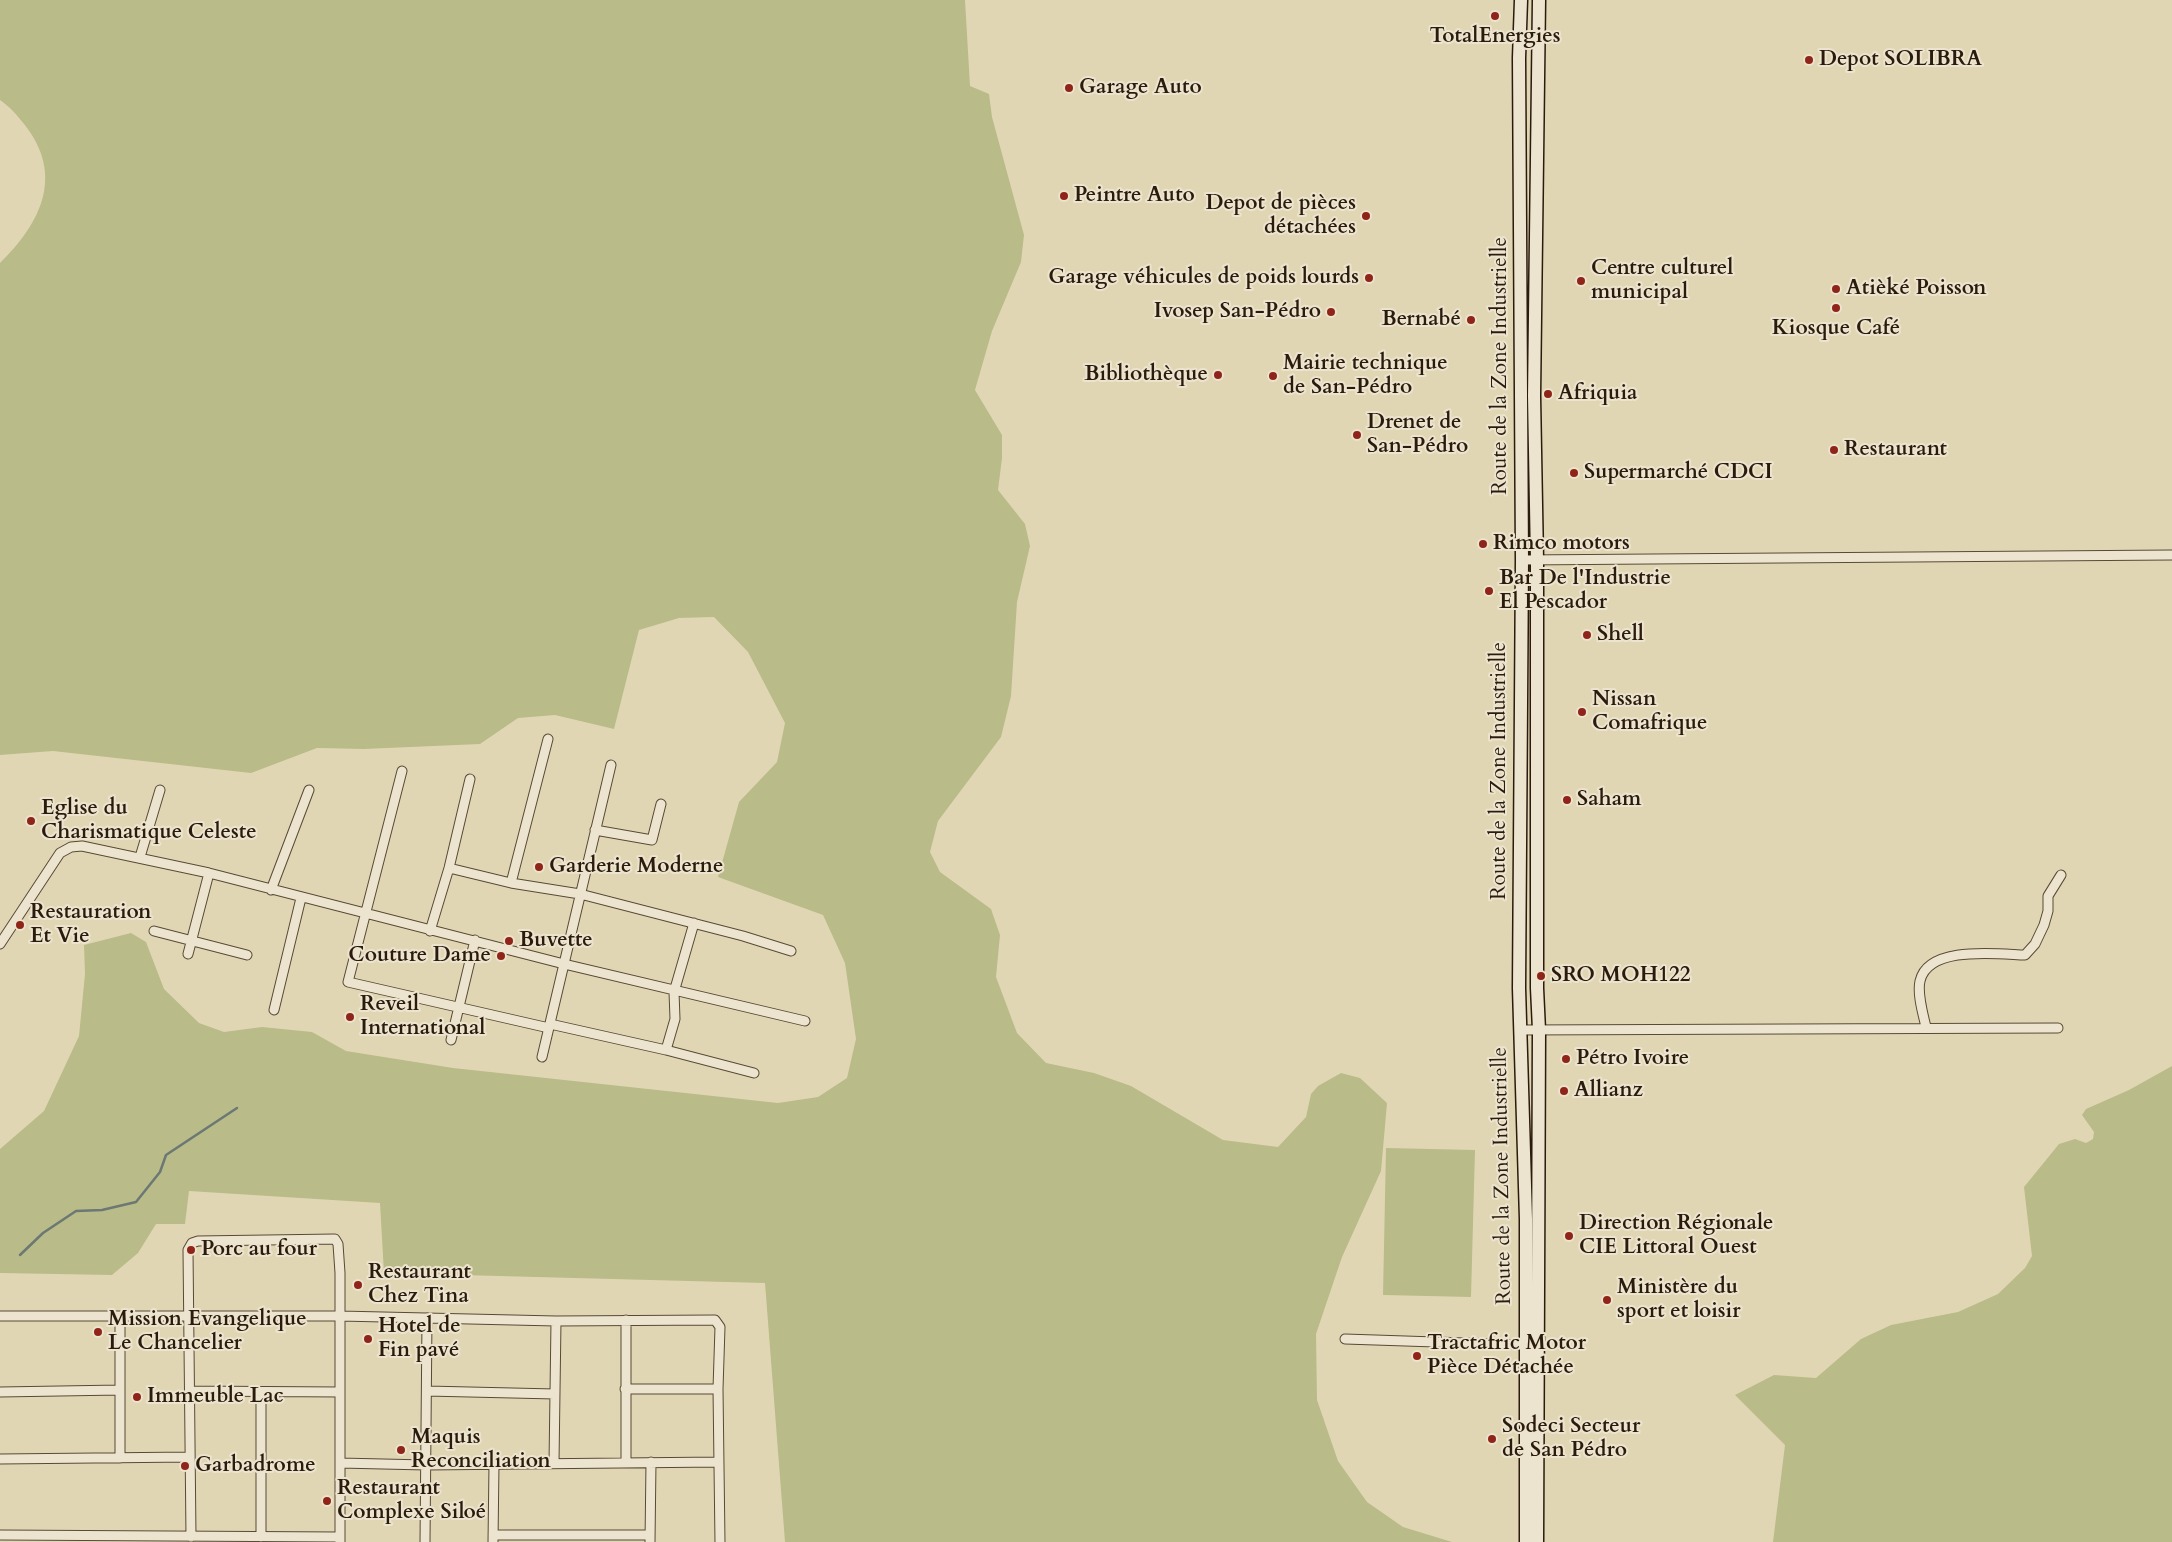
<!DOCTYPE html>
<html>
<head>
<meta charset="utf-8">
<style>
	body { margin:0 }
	canvas { display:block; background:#e1d6b3 }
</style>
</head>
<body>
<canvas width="2172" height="1542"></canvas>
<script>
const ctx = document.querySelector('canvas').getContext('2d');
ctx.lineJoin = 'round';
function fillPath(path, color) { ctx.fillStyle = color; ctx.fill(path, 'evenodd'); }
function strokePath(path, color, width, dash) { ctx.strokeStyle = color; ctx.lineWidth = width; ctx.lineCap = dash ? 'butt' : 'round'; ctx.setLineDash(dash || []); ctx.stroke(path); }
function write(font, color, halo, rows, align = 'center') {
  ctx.font = font + ' Cardo,serif'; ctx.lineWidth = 4; ctx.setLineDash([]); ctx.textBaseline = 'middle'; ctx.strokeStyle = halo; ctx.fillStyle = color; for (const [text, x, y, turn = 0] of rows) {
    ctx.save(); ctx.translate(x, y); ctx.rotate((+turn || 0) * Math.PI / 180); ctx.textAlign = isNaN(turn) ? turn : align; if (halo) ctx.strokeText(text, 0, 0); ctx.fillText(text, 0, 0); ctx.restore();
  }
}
fillPath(new Path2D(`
	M0,0h965l5,86 19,8 3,23 32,118 -3,27 -29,69 -17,59 27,45v23l-4,32 27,34 5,22 -13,56 -6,94 -10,41 -63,84 -8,31 10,20 51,37 9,26 -4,42 21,56 29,30 48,10 37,13 92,54 55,7 28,-30 5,-23 7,-8 23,-13 19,5 27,25 -6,68 -39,86 -26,77 1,66 21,61 29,41 36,25 49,15h-667l-20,-259 -381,-10 -4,-70 -191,-12 -4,33h-29l-18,29 -26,22 -112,-2v-124l44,-38 35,-75 6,-62 -1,-29 47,-12 15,9 18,47 35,34 25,9 38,-5 50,5 34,19 107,17 325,35 40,-6 29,-19 9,-39 -11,-76 -22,-48 -105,-38 21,-75 38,-40 8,-39 -37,-71 -34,-35 -35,1 -40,12 -25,99 -59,-14 -37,3 -38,26 -116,5 -47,-1 -66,25 -198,-22 -53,4v-492c41,-40 65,-88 24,-139 -7,-9 -14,-17 -24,-24z
	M2172,1066v476h-399l12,-97 -50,-50 39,-20 42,3 45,-39 30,-14 67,-13 40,-18 27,-26 7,-12 -8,-69 35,-43 16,-5 11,4 7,-4 1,-7 -12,-17 4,-6 43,-19z
	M1386,1148l89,2 -4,147 -88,-2z`), '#b9bc88');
strokePath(new Path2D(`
	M20,1255l23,-22 33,-22 26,-1 34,-8 24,-30 6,-17 71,-47`), '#6c7873', 2.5);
const street = new Path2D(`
	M1522,560l650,-5
	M402,771l-54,211 201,46
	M595,830l57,10 9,-36
	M140,857l20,-67
	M449,868l62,15 69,11 163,42 48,15
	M511,883l37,-144
	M271,890l38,-100
	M154,931l93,24
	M430,931l19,-63 21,-89
	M0,944l60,-91 11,-6 11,-1 127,27 355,91 241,57
	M188,954l21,-81
	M274,1010l27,-112
	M550,1024l116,26 88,23
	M1926,1027c-3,-13 -9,-33 -6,-46 8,-36 77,-27 105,-26l10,-11 9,-19 4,-14v-15l13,-21
	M1521,1030l537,-2
	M451,1040l24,-100
	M666,1050l9,-31 -1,-27 20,-69
	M542,1057l69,-292
	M0,1316h340l216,5 159,-1 5,7 -2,62 2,153
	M1345,1339l181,6
	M625,1389h93
	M190,1391l150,1
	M427,1391l128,3
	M0,1392l120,-2
	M120,1458v-142
	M0,1459l190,-2
	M626,1462v-142
	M340,1463l86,2 293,-3
	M554,1463l2,-142
	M0,1535l339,2
	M493,1535h157
	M191,1537l-3,-287 4,-7 6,-2 137,-2 3,5 2,29v269
	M261,1537v-145
	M425,1542l2,-224
	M493,1542l1,-78
	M650,1542l1,-80`);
const secondary = new Path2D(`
	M1521,0l-2,58 3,502 -3,428 7,231v323
	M1537,1542l2,-512 -2,-42v-428l-3,-164 5,-396`);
strokePath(street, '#584a36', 11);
strokePath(secondary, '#2a1b0d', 15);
strokePath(street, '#ece4ce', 9);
strokePath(secondary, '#ece4ce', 12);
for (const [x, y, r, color] of [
	[1495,16,5,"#8f2418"],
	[1809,60,5,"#8f2418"],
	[1069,88,5,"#8f2418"],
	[1064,196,5,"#8f2418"],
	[1366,216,5,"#8f2418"],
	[1369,278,5,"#8f2418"],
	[1581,281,5,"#8f2418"],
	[1836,289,5,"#8f2418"],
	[1836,308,5,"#8f2418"],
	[1331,312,5,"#8f2418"],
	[1471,320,5,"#8f2418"],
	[1218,375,5,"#8f2418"],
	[1273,376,5,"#8f2418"],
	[1548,394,5,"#8f2418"],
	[1357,435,5,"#8f2418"],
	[1834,450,5,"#8f2418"],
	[1574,473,5,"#8f2418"],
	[1483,544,5,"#8f2418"],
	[1489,591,5,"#8f2418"],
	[1587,635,5,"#8f2418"],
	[1582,712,5,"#8f2418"],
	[1567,800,5,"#8f2418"],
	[31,821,5,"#8f2418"],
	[539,867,5,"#8f2418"],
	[20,925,5,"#8f2418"],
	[509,941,5,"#8f2418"],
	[501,956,5,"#8f2418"],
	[1541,976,5,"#8f2418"],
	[350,1017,5,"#8f2418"],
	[1566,1059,5,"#8f2418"],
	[1564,1091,5,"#8f2418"],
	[1569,1236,5,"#8f2418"],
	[191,1250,5,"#8f2418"],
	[358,1285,5,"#8f2418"],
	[1607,1300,5,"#8f2418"],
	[98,1332,5,"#8f2418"],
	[368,1339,5,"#8f2418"],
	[1417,1356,5,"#8f2418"],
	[137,1397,5,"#8f2418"],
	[1492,1439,5,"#8f2418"],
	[401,1450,5,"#8f2418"],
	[185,1466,5,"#8f2418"],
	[327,1501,5,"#8f2418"]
]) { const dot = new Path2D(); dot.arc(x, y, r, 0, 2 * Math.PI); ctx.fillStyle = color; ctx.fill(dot); strokePath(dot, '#ece4ce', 2); }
write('bold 21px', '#2a1b0d', '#ece4ce', [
	["TotalEnergies",1495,37,"center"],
	["Depot SOLIBRA",1819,60],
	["Garage Auto",1079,88],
	["Peintre Auto",1074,196],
	["Depot de pièces",1356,204,"right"],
	["détachées",1356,228,"right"],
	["Centre culturel",1591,269],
	["municipal",1591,293],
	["Garage véhicules de poids lourds",1359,278,"right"],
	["Atièké Poisson",1846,289],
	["Ivosep San-Pédro",1321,312,"right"],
	["Bernabé",1461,320,"right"],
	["Kiosque Café",1836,329,"center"],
	["Mairie technique",1283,364],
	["de San-Pédro",1283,388],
	["Bibliothèque",1208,375,"right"],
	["Afriquia",1558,394],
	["Drenet de",1367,423],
	["San-Pédro",1367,447],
	["Restaurant",1844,450],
	["Supermarché CDCI",1584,473],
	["Rimco motors",1493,544],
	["Bar De l'Industrie",1499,579],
	["El Pescador",1499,603],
	["Shell",1597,635],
	["Nissan",1592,700],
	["Comafrique",1592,724],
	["Saham",1577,800],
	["Eglise du",41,809],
	["Charismatique Celeste",41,833],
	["Garderie Moderne",549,867],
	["Restauration",30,913],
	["Et Vie",30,937],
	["Buvette",519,941],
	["Couture Dame",491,956,"right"],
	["SRO MOH122",1551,976],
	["Reveil",360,1005],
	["International",360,1029],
	["Pétro Ivoire",1576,1059],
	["Allianz",1574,1091],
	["Direction Régionale",1579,1224],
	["CIE Littoral Ouest",1579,1248],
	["Porc au four",201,1250],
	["Restaurant",368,1273],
	["Chez Tina",368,1297],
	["Ministère du",1617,1288],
	["sport et loisir",1617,1312],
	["Mission Evangelique",108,1320],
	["Le Chancelier",108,1344],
	["Hotel de",378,1327],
	["Fin pavé",378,1351],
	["Tractafric Motor",1427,1344],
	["Pièce Détachée",1427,1368],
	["Immeuble Lac",147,1397],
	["Sodeci Secteur",1502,1427],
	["de San Pédro",1502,1451],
	["Maquis",411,1438],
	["Reconciliation",411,1462],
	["Garbadrome",195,1466],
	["Restaurant",337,1489],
	["Complexe Siloé",337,1513]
], 'left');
write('21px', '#2a1b0d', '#ece4ce', [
	["Route de la Zone Industrielle",1501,366,-90],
	["Route de la Zone Industrielle",1500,771,-90],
	["Route de la Zone Industrielle",1503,1176,-91]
]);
</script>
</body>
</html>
